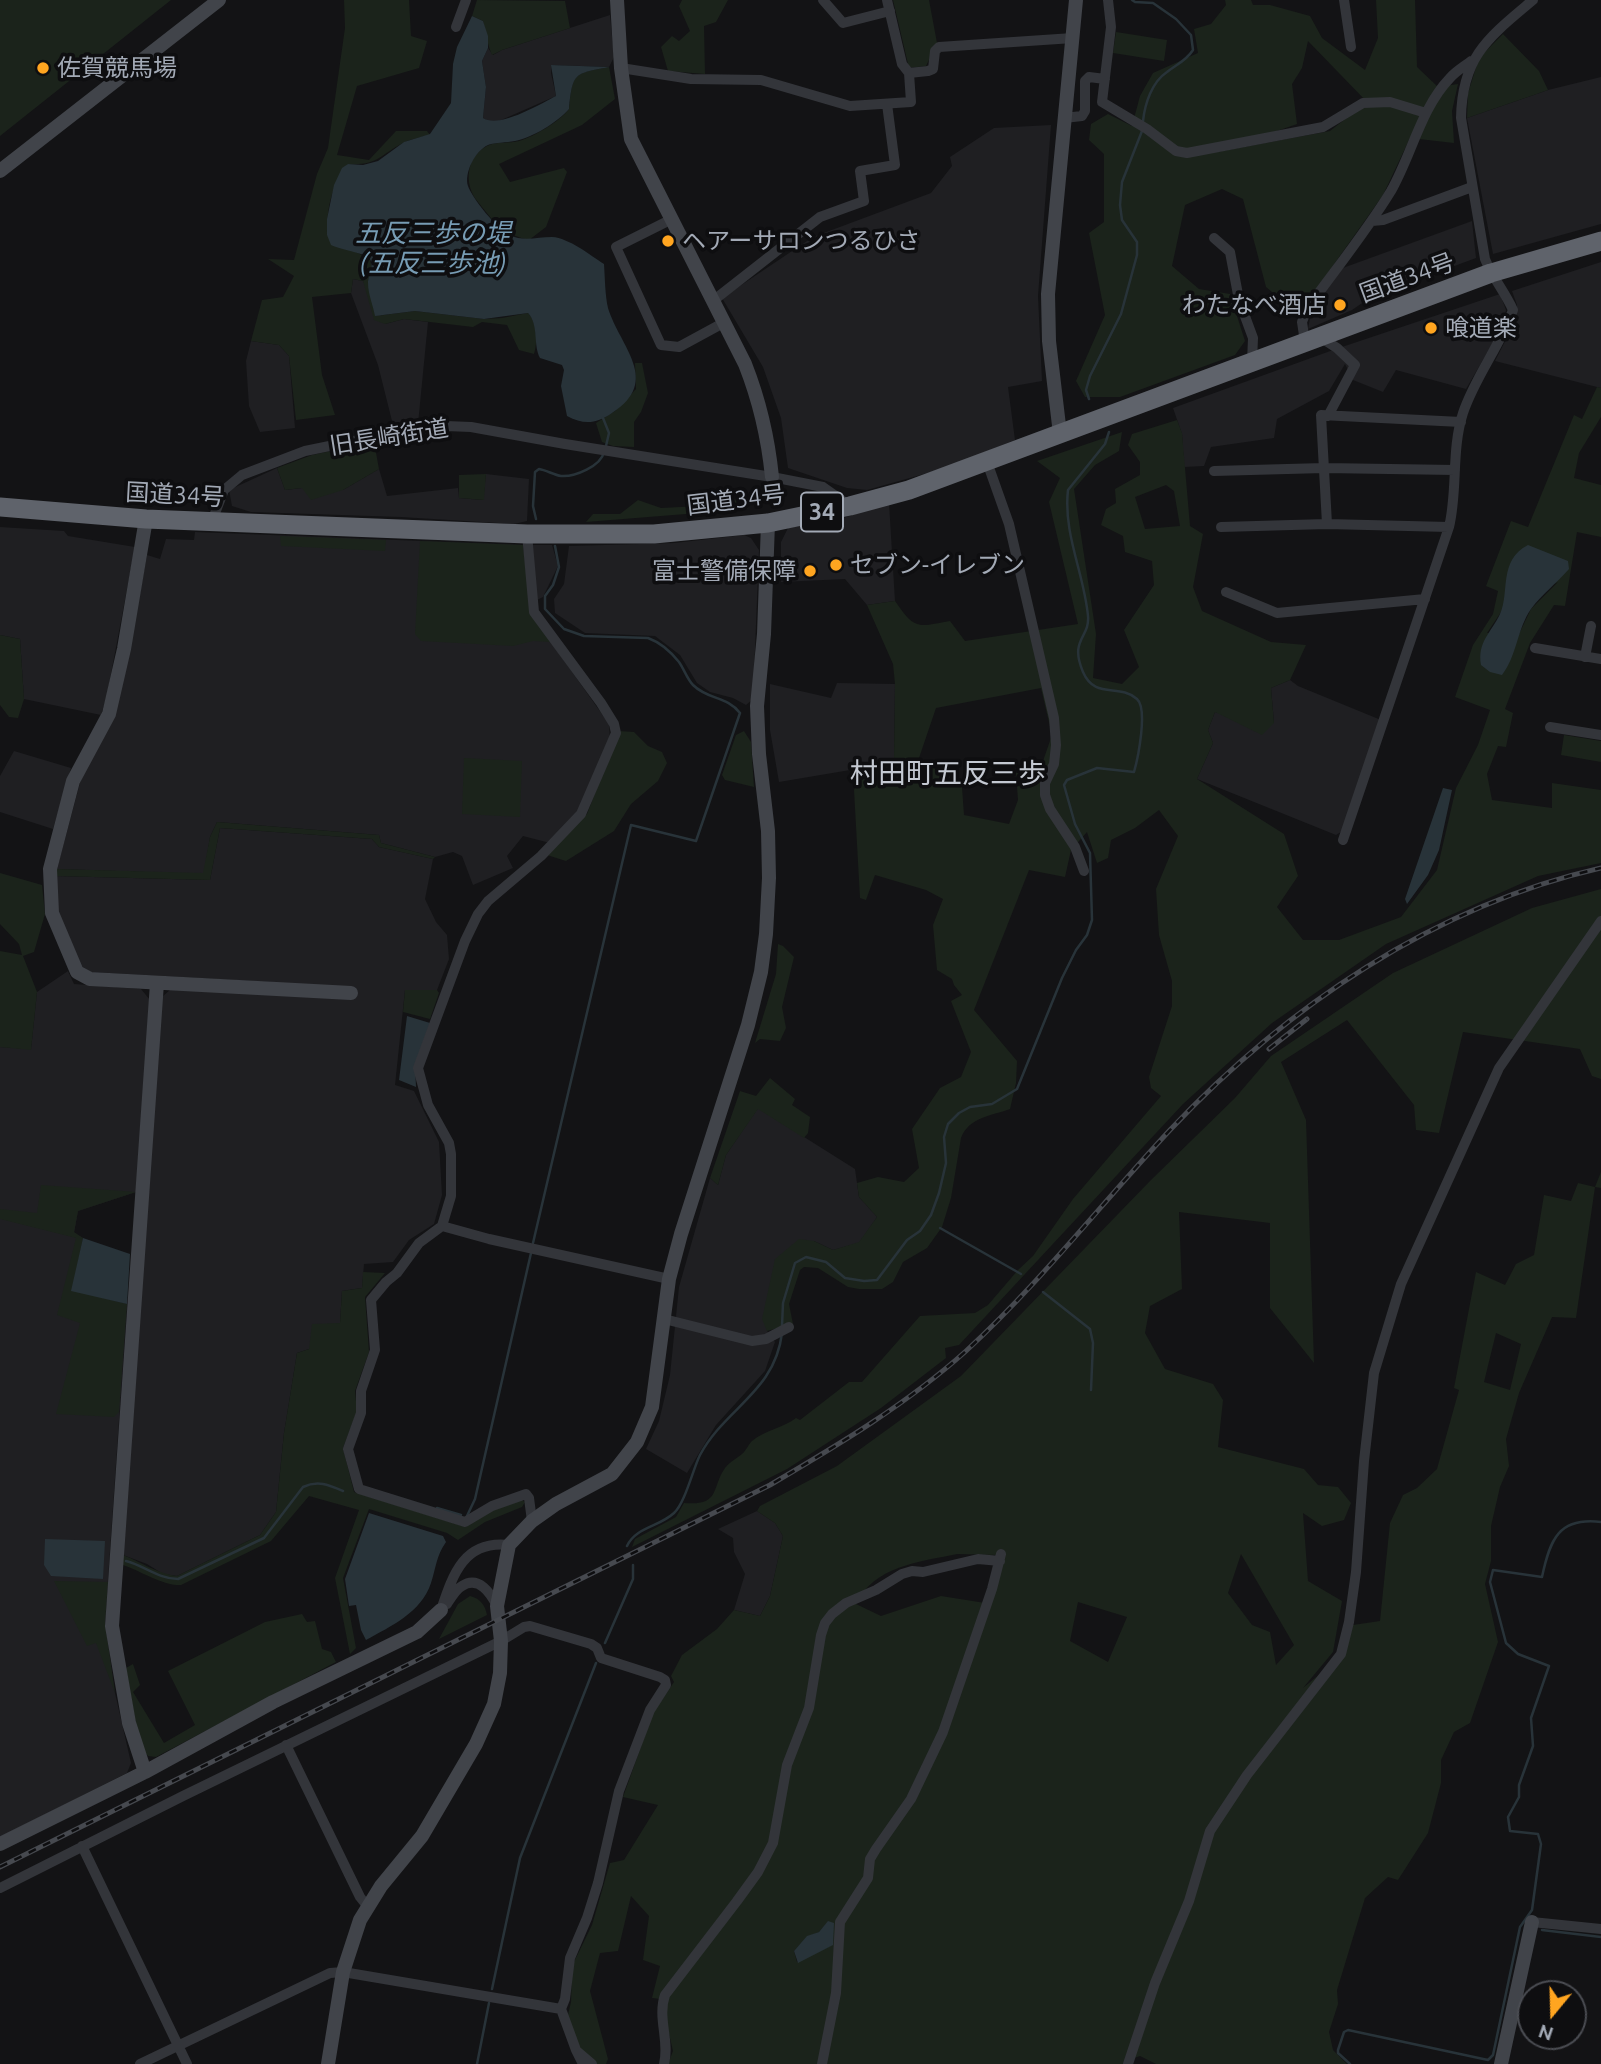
<!DOCTYPE html>
<html>
<head>
<meta charset="utf-8">
<style>
	body { margin:0 }
	#map { position:relative; width:1601px; height:2064px; overflow:hidden; background:#131315; font-family:Ubuntu,sans-serif }
	canvas { display:block }
	.north { position:absolute; left:1517px; top:1980px; width:70px; height:70px; box-sizing:border-box; background:#0e0e10; border:2px solid #4a4c52; border-radius:50%; rotate:199deg; font-size:19px; font-weight:700; line-height:28px; text-align:center; color:#a3aab6 }
	.north::after { content:''; display:block; margin:auto; width:24px; height:32px; background:#ffa520; clip-path:polygon(50% 0,100% 100%,50% 72%,0 100%) }
</style>
</head>
<body>
<div id="map">
<canvas width="1601" height="2064"></canvas>
<div class="north">N</div>
</div>
<script>
const ctx = document.querySelector('canvas').getContext('2d');
ctx.lineJoin = 'round';
function fillPath(path, color) { ctx.fillStyle = color; ctx.fill(path, 'evenodd'); }
function strokePath(path, color, width, dash) { ctx.strokeStyle = color; ctx.lineWidth = width; ctx.lineCap = dash ? 'butt' : 'round'; ctx.setLineDash(dash || []); ctx.stroke(path); }
function write(font, color, halo, rows, align = 'center') {
  ctx.font = font + ' Ubuntu,"Noto Sans JP",sans-serif'; ctx.lineWidth = 7; ctx.setLineDash([]); ctx.textBaseline = 'middle'; ctx.strokeStyle = halo; ctx.fillStyle = color; for (const [text, x, y, turn = 0] of rows) {
    ctx.save(); ctx.translate(x, y); ctx.rotate((+turn || 0) * Math.PI / 180); ctx.textAlign = isNaN(turn) ? turn : align; if (halo) ctx.strokeText(text, 0, 0); ctx.fillText(text, 0, 0); ctx.restore();
  }
}
fillPath(new Path2D(`
	M610,15l4,42 -5,10 -57,-2 -1,8 5,23 -57,25h-11l-5,-3 3,-31 -4,-26 6,-13 5,7 9,-5z
	M1601,77v147l-108,30 -26,-136 81,-28z
	M1051,125l-13,171 4,85 -34,6 7,53 -73,29 -75,21 -20,-2 -59,-20 -7,-50 -18,-51 -41,-69 91,-61 118,-44 21,-27 -2,-9 44,-29z
	M1472,221l4,37 -105,39 -19,13 -44,19 4,-22 28,-38z
	M1601,262v126l-106,-27 21,-41 1,-15 -5,-14z
	M353,279l10,2 22,43 19,-5 24,3 -10,102 -24,5 -16,-64 -27,-72z
	M1500,294l6,16 -4,17 -36,62 -70,-19 -13,22 -30,-12 -8,-16 -16,27 -52,28 -3,19 -63,9 -7,19 -20,1 -2,-33 -9,-26 160,-58z
	M251,341l28,4 10,11 6,72 -35,4 -11,-26 -3,-45z
	M277,468l8,22 17,-2 41,2 36,-21 8,27 71,-8 1,10 24,2 3,-26 43,5 -2,42 -13,3 -113,-7 -150,-5 -19,-6 -3,-16z
	M889,503l6,98 -28,4 -22,-26 -64,3v-40l7,-14 52,-9z
	M0,527l64,4 4,5 67,11 -28,148 -6,20 -77,-16 -4,-60 -20,-4z
	M195,532l328,13 8,69 78,110 1,15 -29,68 -31,36 -27,-7 -16,20 6,12 -40,17 -11,-29 -9,-4 -18,5 -54,-14 -2,-8 -162,-13 -7,15 -6,37 -147,-5 24,-90 50,-137 16,-87 13,4 6,-20 28,1z
	M744,535l7,3 8,12 -6,149 -7,6 -13,-7 -23,-6 -13,-9 -17,-28 -25,-19 -70,-3 -30,-20 -1,-14 10,-15 5,-38 105,-3z
	M532,545h20l6,21 -15,31 -8,4z
	M1290,680l8,6 83,34 -37,110 -8,5 -139,-56 16,-36 -5,-13 7,-18 59,11 -3,-35z
	M837,683l58,1 -1,74 -32,10 -83,14 -9,-52v-46l61,14z
	M14,751l57,17 -18,61 -53,-17v-36z
	M220,828l152,11 7,8 54,12 -8,40 11,23 11,13 2,24 -12,31h-32l-10,95 19,6 25,51 3,53 -8,29 -25,16 -16,22 -29,2 -2,24 -20,3 -2,32 -31,26 -12,4 -13,80 -8,79 -16,23 -83,41 -14,-2 -16,-10 -24,-9 39,-558 9,-8 101,-7 -181,-10 -10,-6 -23,-55 -3,-35 155,4z
	M68,971l6,13 67,5 9,11 -14,192 -58,19 -4,22 9,5 -11,52 55,14 -22,319 10,70 16,70 -4,10 -127,64v-790l31,2 6,-57z
	M758,1108l97,61 4,28 18,20 -18,26 -26,7 -19,-9 -47,90 8,11 -10,29 -49,54 -29,48 -41,-24 13,-28 11,-46 9,-88 31,-109 8,7 8,-30z
	M757,1511l18,12 8,13 -13,60 -10,20 -26,-6 11,-36 -11,-22 -1,-14 -15,-9z`), '#1f1f22');
fillPath(new Path2D(`
	M0,0h171l-171,136z
	M344,0h65l2,36 16,5 -8,27 -62,18 -20,69 32,5 27,-29h31l3,4c-8,2 -19,4 -27,8 -23,12 -26,23 -55,21 -17,25 -21,41 -21,71l43,25 2,9 -4,12 8,35 39,-5 69,8 18,-1 26,-5c9,9 10,29 6,41l-15,-4 -12,-25 -25,-3 -9,5 -69,-8 -19,5 -11,-4 -11,-39 -10,-2 -2,14 -39,4 10,78 13,40 -39,5 -7,-64 -10,-11 -28,-4 11,-41 21,-3 11,-21 -26,-17 26,1 23,-86 11,-26 17,-120z
	M477,0l88,1 5,27 -68,22 -10,5c-4,-8 -7,-25 -9,-34l-11,-5z
	M682,0h46l-12,22 -12,4 1,48 -37,-3 -7,-24 11,-11 7,5 11,-10 -11,-25z
	M893,0h36l8,43 -11,23 -17,2z
	M1225,0h26l2,5h17l40,11 12,22 43,32 13,-32 -2,-38h39l2,67 21,20 20,-3 -6,27 2,32 -44,-5 -27,57 -78,110 -14,3 -25,-21 -23,-88 -21,-10 -37,16 -13,61 27,23 31,5 15,47 -10,14 -115,42h-35l-9,-16 29,-66 -16,-82 15,-11v-68l-15,-14 2,-16 17,-10 24,12 8,-30 13,-23 45,-20 -4,-24 17,-5 15,-19zM1308,41l59,61 -37,29 -113,21 80,-28 -5,-40 10,-16z
	M1116,32l51,8 -3,21 -51,-8z
	M1503,34l36,37 9,19 -81,28 1,-25 11,-35z
	M609,67l6,32 -33,26 -83,39 11,18 54,-14 3,4 -21,55 -17,13c-29,-7 -32,-15 -51,-38 -14,-16 -13,-45 9,-56 9,-5 22,-2 32,-5 16,-5 40,-19 50,-32 4,-37 4,-35 40,-42z
	M635,363h7l6,30 -7,19 -7,10v25l-21,-1 -11,-4 -6,-19 19,-12 21,-22z
	M1597,387l4,1v29l-22,36 -5,25 27,7v52l-24,-5 -12,74 -11,-1 -24,38 -25,66 8,4 -7,34 -8,-1 -11,28 5,26 60,8v-25l49,7v73l-63,13 -152,68 -114,79 -89,81 -224,241 -14,3 1,10 -65,50 -94,61 -155,78 3,-8 41,-22 8,-14c37,3 27,-15 41,-35 6,-7 11,-9 17,-14 4,-3 6,-9 10,-13 13,-11 31,-13 44,-23l4,2 49,-38h13l58,-66 55,-3 13,-8 30,-35 15,-14 40,-57 88,-103 -10,-8 -2,-11 23,-71v-25l-13,-46 -3,-46 22,-53 -19,-26 -24,18 -24,12 -3,18 -11,5 -10,-31 -16,18 -6,27 -36,-7 -55,140 43,51 -1,22 -6,26c-19,7 -41,8 -49,29l-10,60 -9,29 -15,21 -24,14 -10,20 -11,7h-23l-11,-2 -30,-19 -14,-1 -4,3 -11,34 4,20 -26,7 -5,-12 13,-60 24,-20 15,2 19,9 26,-8 18,-25 -18,-20 -2,-14 21,-6 26,5 15,-14 -7,-39 28,-41 21,-11 10,-25 -20,-51 11,-6 -8,-10 -2,-6 -15,-9 -4,-45 10,-26 -17,-9 -51,-15 -9,25 -6,-2 -6,-108 8,-22 32,-10 1,-74 -2,-20 -26,-59 28,-4c20,29 22,26 55,20l15,20 113,-17 -29,-122 11,-24 -23,-17 85,-29 -3,19 -24,14 -21,24 22,145 -3,44 29,6 17,-17 -15,-37 30,-45 -2,-24 -27,-9 -2,-16 -22,-11 5,-16 10,-6 -1,-14 25,-14v-13l-12,-17 4,-11 45,-14 5,13 8,93 13,8 -10,53 9,24 69,31 35,3 -16,35 -19,8 3,35 -12,12 -47,-23 -7,18 5,13 -16,36 87,55 14,42 -21,31 26,33h36l62,-23 36,-47 19,-82 22,-43 12,-35 -35,-13 18,-52 20,-31 5,-23 -12,-5 25,-65 17,6 46,-112 8,4zM1166,485l8,6 6,35 -35,3 -10,-32zM1558,582l-27,27 -12,25 -32,-1 14,-21zM1041,688l11,47 -9,26 -27,12 2,27 -9,24 -45,-9 -2,-28 -43,-29 17,-50z
	M374,442l5,27 -36,21 -32,10 -9,-12 -17,2 -8,-22 35,-13z
	M486,474l-2,26 -25,-2v-23z
	M725,498l25,3 -2,8 -162,13 7,-8h27l18,-14 23,8 59,-3z
	M280,536l106,4 -1,11 -104,-5z
	M420,541l103,4 8,69 20,28 -18,-1 -20,5 -92,-5 -6,-7z
	M0,635l20,4 4,60 -6,19 -9,-1 -9,-12z
	M619,731l15,1 14,14 14,6 5,11 -9,18 -27,23 -17,27 -48,30 -19,-6 40,-41z
	M744,731l7,11 3,45 -29,-7 -3,-5 14,-40z
	M1564,735l37,6v21l-40,-7z
	M464,758l58,3 -2,56 -58,-3z
	M217,822l162,13 2,8 54,14 -2,2 -54,-12 -7,-8 -152,-11 -10,52 -155,-4 2,-7 146,4 7,-36z
	M0,873l42,12 3,29 -11,38 -11,4 14,36 -6,58 -31,-3v-96l22,4 -3,-11 -19,-20z
	M1601,889v190l-9,-3 -12,-27 -117,-17 -24,101 -23,-3 -2,-25 -67,-85 -66,42 25,58 8,243 -44,-55v-85l-91,-11 3,77 -32,17 -5,27 20,36 48,15 10,16 -5,47 86,22 14,16 20,2 13,16 -7,17 -22,6 -19,-13 5,68 34,20 -9,51 -30,36 42,-35 8,-28 27,-4 10,-98 13,-28 14,-7 20,-19 22,-79 -5,-2 22,-116 29,13 11,-21 18,-9 10,-60 27,6 7,-18 17,4 6,-15v16l-6,-1 -19,131 -24,-1 -33,76 -13,46 3,27 -9,21 -9,39v35l-6,23 13,58 -28,81 -16,9 -13,28v23l-13,50 -30,47 -10,-3 -23,21 -28,92 1,14 -9,28 4,18 14,14h-191l-16,-8 -15,5 -1,3h-456l5,-13 -12,-52 -9,-1 8,-32 -17,-6 6,-44 -18,-20 -13,55 -18,2 -10,38 18,68 -2,5h-19l-20,-45 4,-17 1,-36 20,-41 18,-62 14,-3 34,-55 -35,-8 30,-84 21,-31 -3,-6 11,-21 35,-26 17,-19 26,6 10,-20 13,-60 -8,-13 -18,-12 3,-5 77,-40 124,-90 190,-196 84,-82 36,-42 122,-83 139,-65zM1496,1333l25,11 -11,46 -26,-8zM957,1554l39,1 -11,48 -44,-7 -60,20 -25,-12c18,-38 63,-42 101,-50zM1241,1554l53,91 -18,20 -6,-33 -18,-7 -24,-32zM1078,1602l49,15 -19,45 -38,-21zM828,1922l4,23 -35,17 -3,-11 13,-14 12,-5z
	M778,944l5,2 11,11 -12,50 4,21 -6,13 -20,-2 -5,4 21,-69z
	M405,990h32l2,3 -9,26 -27,-7z
	M770,1078l25,21 -3,6 18,12 -2,16 -4,5 -46,-29 -32,46 -8,30 -8,-7 30,-87 16,5z
	M41,1185l95,7 -58,19 -4,21 9,6 -11,52 55,14 -8,108 -5,5 -58,-3 24,-91 -23,-8 19,-77 -76,-19v-10l37,4z
	M363,1272l22,1 -20,24 4,55 -14,39 2,20 -14,37 11,44 112,35 14,-12 40,-16 5,3 -3,5 -37,15 -27,18 -11,-7 -78,-24 -26,69 13,70 -6,6 -15,-76 24,-68 -50,-14 -38,45 -90,44c-18,1 -40,-14 -58,-20v-10c18,7 35,19 54,21l83,-41 16,-23 8,-79 13,-80 12,-4 3,-25 28,-1 2,-32 20,-3z
	M54,1581l54,1 -3,41 10,70 -19,-50 -9,3z
	M470,1596c11,3 15,9 17,19l-48,24 19,-35z
	M302,1614l5,8 8,-1 7,28 9,3 5,10 -180,95 -8,-1 -8,-9 -14,-79 7,-4 7,21 -7,7 31,51 31,-18 -27,-54 97,-49z`), '#1b231b');
fillPath(new Path2D(`
	M472,16l11,5 5,15v12l-6,13 4,26 -3,31c16,11 57,-14 73,-22l-5,-31 58,2c-35,7 -36,5 -40,42 -11,13 -37,29 -54,32 -9,2 -19,1 -27,4 -13,6 -24,28 -20,41 4,12 30,44 41,49 15,7 28,2 43,2 17,1 38,18 52,27 1,14 1,31 4,44 12,39 54,73 4,105 -16,11 -28,12 -45,3l-6,-30 3,-16 -2,-5 -22,-7c-7,-13 -1,-33 -12,-45l-44,6 -69,-8 -40,5c-2,-11 -7,-22 -7,-33 0,-8 8,-19 0,-26 -6,-4 -29,-8 -37,-12l-4,-10v-16l7,-34 8,-17 6,-4 15,1 15,-4 26,-19 26,-8 21,-31 2,-39 4,-17z
	M1528,545l40,16 1,8c-12,14 -27,25 -38,40 -14,20 -14,47 -29,66l-12,-3 -9,-7c-4,-23 10,-32 19,-51 10,-21 -2,-54 28,-69z
	M1443,788l9,2 -13,60 -11,25 -21,29 -2,-5z
	M407,1016l23,7 -15,41 1,23 -17,-7z
	M83,1238l47,16 -3,50 -56,-13z
	M369,1513l74,23 3,6c-10,14 -10,26 -15,41 -10,30 -40,43 -65,57l-5,-10 -5,-25 -7,1 -4,-27z
	M45,1539l60,2 -2,38 -52,-3 -7,-11z
	M828,1921l6,2 -1,22 -35,18 -4,-12 13,-15 12,-4z`), '#283339');
strokePath(new Path2D(`
	M1132,0l3,2 18,1 23,16 15,16 2,15c-7,11 -16,14 -26,22 -15,10 -22,31 -24,49
	M1089,399l-3,-9 4,-14 31,-62 16,-59v-13l-15,-22 -2,-15 2,-23 20,-51
	M603,418l6,15 -3,13
	M536,519l-3,-13 2,-34 4,-3c7,1 15,6 22,7 14,1 40,-10 43,-24
	M940,1228l81,46
	M533,1243l98,-418 65,16 44,-128c-13,-17 -32,-13 -47,-28 -6,-6 -9,-16 -14,-23 -8,-10 -20,-20 -31,-24l-64,-2 -20,-7 -19,-20v-13l8,-11 6,-18 -4,-21
	M1043,1292l47,37 3,14 -2,47
	M782,1326l1,-23 12,-40 11,-6 20,5 19,16 19,3 13,-1 30,-40 13,-9 11,-16 8,-22 7,-30 -2,-26 4,-13 11,-11 11,-6 22,-3 25,-15 45,-111 14,-28 11,-15 5,-15 -2,-67 -15,-29 -11,-39 3,-5 30,-12 37,4c4,-14 14,-63 3,-73 -18,-16 -42,1 -54,-27 -14,-33 7,-34 5,-56 -4,-43 -25,-82 -20,-126l37,-46 4,-12
	M437,1508l24,7
	M467,1516l8,-17 56,-246
	M627,1546c9,-19 32,-19 47,-33 11,-10 19,-44 26,-58 25,-47 75,-63 82,-122
	M126,1561c19,5 33,18 52,18l86,-41 39,-51c15,-7 26,-2 40,4
	M605,1643l28,-64v-14
	M1542,1930l59,7
	M492,1989l28,-131 76,-195
	M477,2064l12,-61
	M1350,2064l-12,-11v-3l6,-18 4,-2 140,30 5,-5 27,-128 12,-17 9,-66 -3,-10 -28,-3 -2,-14 11,-20v-12l14,-39 -2,-28 18,-52 -31,-12 -12,-11 -16,-61 3,-12 49,7c8,-38 17,-60 59,-55`), '#283339', 2.5);
strokePath(new Path2D(`
	M823,0l20,23 47,-12
	M1108,0l3,27 -9,75 45,27 29,22 11,2 136,-26 40,-24 27,-1 36,11
	M1344,0l7,47
	M456,27l10,-27
	M621,68l70,11 70,1 89,26 61,-4 -2,-29 -7,-9 -15,-64
	M909,73l19,-2 5,-2 2,-18 4,-4 134,-9
	M1064,118l18,-2 3,-5v-30l4,-4 16,2
	M672,219l-56,28 45,98 18,2 46,-25
	M1372,221l11,-1 89,-33
	M1214,238l16,14 9,48 14,38 -1,24
	M714,300l106,-83 44,-16 -4,-30 35,-6 -8,-61
	M1320,337l17,11 18,17 -27,51
	M1305,342l-3,-20 5,-13c28,-39 59,-77 84,-118 21,-37 30,-83 59,-113 6,-7 15,-12 21,-17
	M987,462l22,62 45,194 2,27 -2,19 -9,19v12l5,14 25,38 9,24
	M1214,471l110,-3 131,2
	M212,521l12,-31 18,-15 63,-24 88,-18 53,-7 25,1 94,17 207,33 51,10 27,19
	M1327,524l-6,-109 140,7
	M1221,527l106,-3 122,3
	M527,534l7,78 67,91 13,21 2,9 -35,81 -40,42 -53,45 -10,13 -13,27 -47,127 10,37 21,38 2,11v42l-9,30 -23,17 -22,30 -11,9 -15,18 4,50 -14,41v22l-13,36 11,40 106,33 27,-16 34,-12 3,4 3,23
	M1226,592l51,21 148,-14
	M1535,648l66,11
	M1585,657l6,-31
	M1550,727l51,8
	M1343,840l106,-313c9,-37 2,-77 14,-114 12,-36 37,-67 50,-103 -8,-18 -21,-33 -28,-51l-24,-141c1,-62 28,-81 72,-118
	M442,1226l47,13 180,40
	M664,1319l88,22 14,-2 23,-12
	M447,1604c4,-6 9,-15 15,-18 17,-11 29,8 35,20
	M441,1610c12,-36 23,-70 68,-65
	M286,1745l74,152 8,10
	M82,1846l105,218
	M0,1888l183,-92 318,-155 23,-14 6,-1 61,18 6,4 4,10 59,19 5,3 1,5 -16,25 -31,81 -21,92 -11,35 -17,40 -5,41 -4,10 15,41 7,14
	M1532,1922l69,7
	M578,2052l14,12
	M140,2064l190,-91 13,-1 218,37
	M664,2064c6,-23 -7,-46 1,-69l72,-94 21,-29 15,-29 14,-78 22,-57 12,-73 4,-12 7,-9 14,-11 30,-13 26,-16 10,-3 11,1 55,-13 22,2
	M822,2064l14,-71 4,-71 28,-44 2,-19 6,-10 35,-50 32,-67 49,-143 9,-35
	M1128,2064l27,-81 34,-82 21,-70 37,-56 94,-121 8,-32 7,-50 8,-111 10,-88 27,-89 98,-216 102,-147`), '#33353a', 10);
strokePath(new Path2D(`
	M617,0l4,68 10,71 114,225c15,38 23,73 27,113
	M0,171l219,-171
	M1060,434l-11,-93 -1,-47 28,-294
	M146,519l-22,130 -15,65 -36,67 -23,88 2,44 25,59 13,7 261,14
	M145,1772l-16,-49 -17,-97 45,-643
	M0,1844l145,-72 128,-70 144,-70 24,-22
	M328,2064l15,-92 17,-52 21,-34 41,-50 54,-92 18,-40 6,-31 1,-32 -4,-35 12,-61 23,-24 24,-17 56,-30 25,-32 15,-35 17,-128 12,-45 67,-209 13,-53 5,-38 3,-56 -1,-47 -9,-77 -2,-48 7,-72 4,-111
	M1501,2064l31,-142`), '#41444a', 14);
strokePath(new Path2D(`
	M0,507l146,12 381,15h127l114,-11 82,-17 59,-16 582,-217 110,-32`), '#5f636b', 19);
const rail = new Path2D(`
	M1269,1049l38,-30
	M0,1867l770,-382c68,-40 137,-81 196,-134 74,-68 135,-147 204,-221 116,-123 264,-224 431,-262`);
strokePath(rail, '#46494f', 5);
strokePath(rail, '#0e0e10', 2.5, [8]);
for (const [x, y, r, color] of [
	[43,68,7,"#ffa520"],
	[668,241,7,"#ffa520"],
	[1340,305,7,"#ffa520"],
	[1431,328,7,"#ffa520"],
	[836,565,7,"#ffa520"],
	[810,571,7,"#ffa520"]
]) { const dot = new Path2D(); dot.arc(x, y, r, 0, 2 * Math.PI); ctx.fillStyle = color; ctx.fill(dot); strokePath(dot, '#0e0e10', 2.5); }
for (const [x, y, w] of [
	[822,512,42]
]) { const box = new Path2D(); box.roundRect(x - w / 2, y - 19.5, w, 39, 5); ctx.fillStyle = '#0e0e10'; ctx.fill(box); strokePath(box, '#a3aab6', 2); }
write('bold 23px', '#a3aab6', null, [
	["34",822,512]
]);
write('24px', '#a3aab6', '#0e0e10', [
	["佐賀競馬場",57,68],
	["ヘアーサロンつるひさ",682,241],
	["わたなべ酒店",1326,305,"right"],
	["喰道楽",1445,328],
	["セブン-イレブン",850,565],
	["富士警備保障",796,571,"right"]
], 'left');
write('24px', '#a3aab6', '#0e0e10', [
	["国道34号",1407,278,-20],
	["旧長崎街道",389,437,-9],
	["国道34号",175,495,3],
	["国道34号",736,500,-7]
]);
write('italic 26px', '#779cb4', '#0e0e10', [
	["五反三歩の堤",433,233],
	["(五反三歩池)",433,263]
]);
write('28px', '#c4c9d2', '#0e0e10', [
	["村田町五反三歩",948,774]
]);
</script>
</body>
</html>
